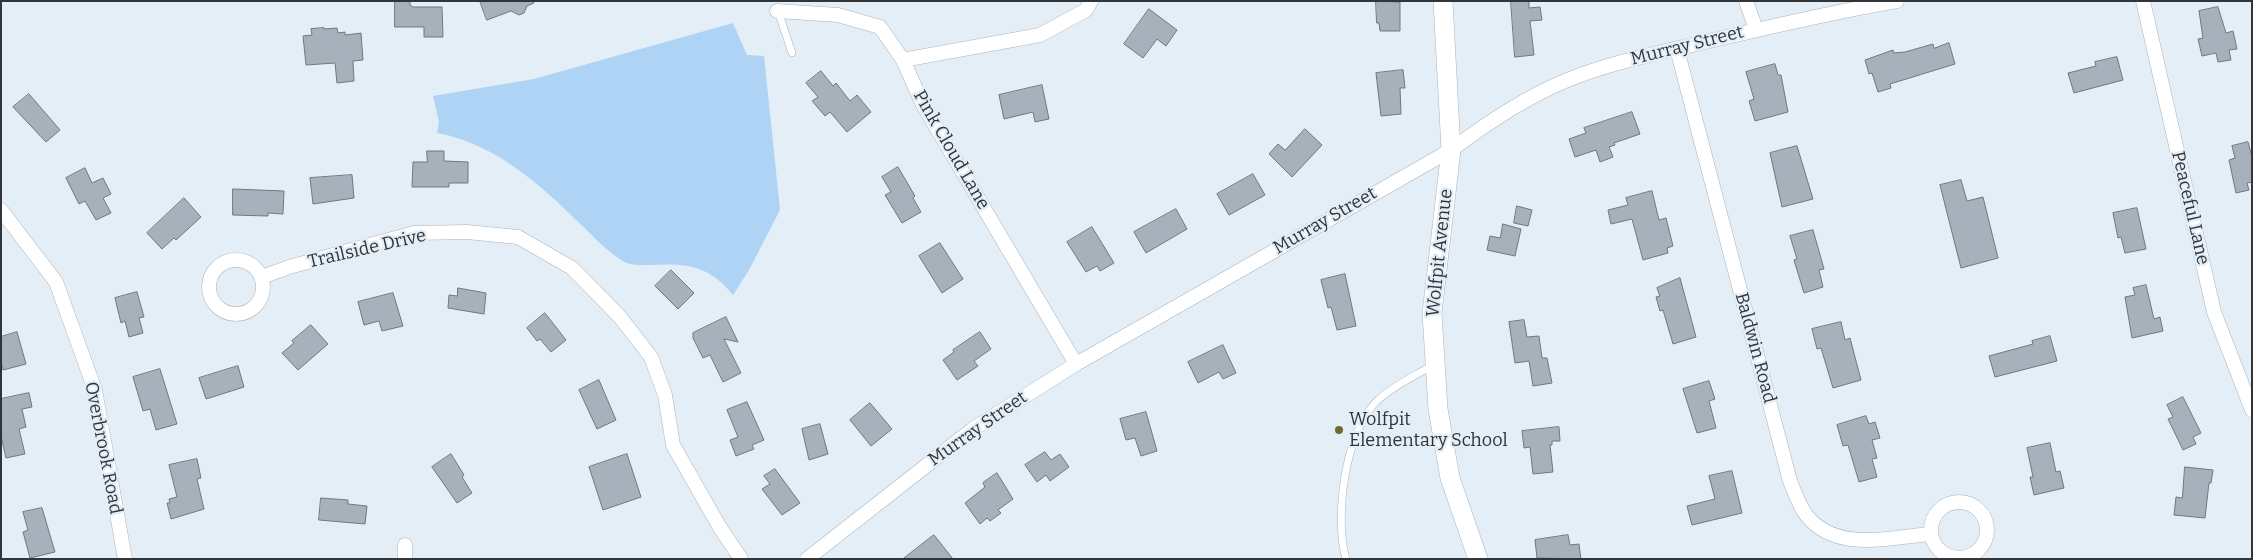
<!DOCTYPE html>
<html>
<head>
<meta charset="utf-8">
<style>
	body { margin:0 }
	#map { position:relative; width:2253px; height:560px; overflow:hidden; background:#e3eef7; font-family:Bitter,serif }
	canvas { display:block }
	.frame { position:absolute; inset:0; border:2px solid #313539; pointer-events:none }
</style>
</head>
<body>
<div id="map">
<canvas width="2253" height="560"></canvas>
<div class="frame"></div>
</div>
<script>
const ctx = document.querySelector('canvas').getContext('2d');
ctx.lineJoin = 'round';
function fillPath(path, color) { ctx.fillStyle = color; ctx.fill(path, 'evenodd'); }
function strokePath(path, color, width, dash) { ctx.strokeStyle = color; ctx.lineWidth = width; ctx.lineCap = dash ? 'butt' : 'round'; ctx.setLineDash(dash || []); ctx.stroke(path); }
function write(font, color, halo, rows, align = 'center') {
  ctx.font = font + ' Bitter,serif'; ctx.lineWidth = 4.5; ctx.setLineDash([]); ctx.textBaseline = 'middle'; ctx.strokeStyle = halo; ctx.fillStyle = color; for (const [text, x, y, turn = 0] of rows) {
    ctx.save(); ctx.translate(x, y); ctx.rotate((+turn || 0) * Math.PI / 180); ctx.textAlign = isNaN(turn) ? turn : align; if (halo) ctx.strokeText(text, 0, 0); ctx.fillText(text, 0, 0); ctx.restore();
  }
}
fillPath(new Path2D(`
	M733,23l14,32 17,1 16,154 -31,60 -16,25c-24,-29 -45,-32 -81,-30 -9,0 -21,1 -29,-4 -19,-11 -33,-29 -49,-43 -37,-37 -84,-76 -137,-85l2,-11 -6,-26 101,-17z`), '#aed3f4');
const building = new Path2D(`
	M395,1h15v4l3,2h29l1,30h-19v-10h-29z
	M480,1h53l1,2 -7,3 -3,7 -5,2 -8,-4 -24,9z
	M1376,1l24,1v29h-20l-1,-8h-2z
	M1511,1h18v7l11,-1 2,13 -12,1 4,34 -19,2z
	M2218,7l8,26 7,-2 4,18 -8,1 2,10 -13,2 -2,-9 -14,3 -4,-17 5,-1 -4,-27z
	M1149,9l28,21 -11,16 -9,-7 -14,19 -19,-14z
	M324,28v1l13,-1 1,5 7,-1v3l16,-2 2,27 -10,1 1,20 -17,2 -2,-20 -29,2 -3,-29 9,-1 -1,-6z
	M1949,43l6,21 -65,20 1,4 -13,4 -6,-19 -3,1 -4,-14 28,-10 1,3 11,-1 28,-8 1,4z
	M2117,57l6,23 -49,13 -6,-20 28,-7 -1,-4z
	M1775,64l3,11h3l7,37 -33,9 -6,-20 5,-2 -8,-27z
	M1403,70l2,18h-5l1,26 -20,2 -5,-43z
	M821,71l12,15 3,-3 14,18 7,-6 14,17 -24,20 -17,-20 -5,4 -13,-15 6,-4 -12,-14z
	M1042,85l7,34 -14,3 -2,-10 -29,7 -5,-24z
	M29,94l31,36 -14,12 -33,-35z
	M1632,112l8,22 -26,9 1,2 -6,2 4,10 -13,5 -4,-12 -21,7 -6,-18 17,-6 -2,-5z
	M1305,129l17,16 -30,32 -23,-23 9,-10 7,6z
	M2248,142l4,15v25l-5,1 2,7 -13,3 -7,-33 6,-2 -3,-12z
	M1797,146l16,53 -31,8 -12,-54z
	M427,151h17v10l24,1v21h-19v4h-37l1,-25h14z
	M898,167l17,29 -2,2 8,14 -19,11 -17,-28 6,-3 -9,-15z
	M85,168l7,15 11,-5 8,16 -8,4 8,15 -15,7 -11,-19 -6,3 -13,-26z
	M1253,174l12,21 -36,20 -12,-21z
	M352,175l2,23 -41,6 -3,-26z
	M1961,180l6,21 16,-4 15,61 -37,10 -21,-83z
	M233,189l51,2 -1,23 -15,-1v3l-35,-1z
	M1652,191l7,29 7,-2 7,28 -6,2 1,5 -25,7 -11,-41 -21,5 -3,-14 20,-5 -2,-7z
	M184,198l17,19 -25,23 -2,-2 -12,11 -15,-16z
	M1517,206l15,4 -4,16 -14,-3z
	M2137,208l9,41 -21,4 -4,-16 -3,1 -5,-25z
	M1176,209l11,20 -41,24 -12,-21z
	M1503,224l18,5 -6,27 -28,-6 3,-14 10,2z
	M1092,227l22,36 -14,8 -3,-5 -11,6 -19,-30z
	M1813,230l11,39 -5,1 4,17 -19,6 -10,-33 3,-1 -7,-23z
	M940,243l23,36 -21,14 -23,-37z
	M671,270l23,23 -16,16 -23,-23z
	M1345,274l11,52 -19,4 -6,-23 -3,1 -7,-28z
	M1680,278l16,59 -23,7 -10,-34 -3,1 -4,-14 4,-1 -3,-8z
	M2146,285l8,34 6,-2 3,14 -31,7 -7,-41 10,-2 -2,-7z
	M458,288l28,5 -2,21 -36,-6 1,-13 8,1z
	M137,292l7,25 -5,1 4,15 -14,4 -4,-16 -4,2 -6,-25z
	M393,293l10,33 -21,5 -3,-10 -15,4 -6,-23z
	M545,313l21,27 -15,12 -11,-13 -3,2 -10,-13z
	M726,317l12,25 -14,-3 17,34 -18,9 -13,-27 -7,3 -10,-20v-5z
	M1524,320l3,17 12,-1 3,22h5l5,25 -19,3 -4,-25 -14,2 -6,-41z
	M1841,322l4,18 5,-2 11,42 -28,8 -12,-40 -4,1 -5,-20z
	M311,325l17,19 -30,26 -16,-17 12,-10 -2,-2z
	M17,332l9,32 -23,6 -2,-8v-25z
	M980,332l11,17 -17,12 4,5 -21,14 -14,-20 11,-8 -1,-2z
	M2050,336l7,25 -62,16 -6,-21 44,-12 -1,-3z
	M1223,345l13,28 -13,6 -4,-7 -21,11 -10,-21z
	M238,366l6,21 -38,12 -7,-21z
	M160,369l17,55 -21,6 -6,-21 -7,2 -10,-34z
	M599,380l17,40 -19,9 -18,-39z
	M1709,381l6,18 -6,2 7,27 -19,5 -14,-44z
	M29,393l3,14 -10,2 4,18 -7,2 6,25 -19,4 -5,-22v-37z
	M2183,397l18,36 -8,4 3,7 -13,6 -15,-31 5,-2 -6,-12z
	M747,402l17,38 -12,5 2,4 -18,7 -6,-16 8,-3 -11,-27z
	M870,403l22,26 -21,17 -21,-26z
	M1146,412l11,39 -16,5 -6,-18 -9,2 -6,-21z
	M1866,416l3,8 6,-2 5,16 -8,2 5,18 -5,1 5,18 -18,5 -11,-37 -5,1 -6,-21z
	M820,424l8,30 -19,6 -7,-31z
	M1559,427l1,14h-8v4h-2l3,27 -20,2 -3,-27 -6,1 -2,-17z
	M2050,443l6,29 4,-1 4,17 -30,7 -4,-18h3l-6,-29z
	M1045,452l6,8 9,-6 9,13 -19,14 -4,-6 -9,7 -12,-17z
	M451,454l13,21 -2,2 10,16 -15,10 -25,-36z
	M627,454l14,43 -38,13 -14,-43z
	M197,459l4,19 -4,1 7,30 -33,10 -4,-16h3l-1,-4 8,-2 -8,-32z
	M2185,467l28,3 -2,13h-2l-4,35 -31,-3 2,-18 6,1z
	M775,469l25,34 -18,12 -20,-26 8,-5 -6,-8z
	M1732,471l10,42 -50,12 -5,-19 28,-7 -6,-23z
	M997,473l16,26 -15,11 3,3 -11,8 -3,-3 -7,6 -15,-21 20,-16 -2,-4z
	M321,498l27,2v4l19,2 -2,18 -46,-4z
	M42,508l13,44 -25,6 -7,-26 5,-2 -5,-18z
	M934,535l19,24h-50z
	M1568,535l2,10 9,-1 2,15 -44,-1 -2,-18z`);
fillPath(building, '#a7b1bb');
strokePath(building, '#6e7880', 1);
const lane = new Path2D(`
	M778,11l14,42
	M1346,559c-12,-41 -1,-129 32,-159 16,-15 37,-24 55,-35`);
const street = new Path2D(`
	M1746,1l10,28
	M2143,1l71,311 38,98
	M777,11l61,4 42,12 23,33 20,45 153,259
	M1677,49l113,432c5,12 9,25 17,35 30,37 83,21 124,18
	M903,60l137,-25 46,-25 5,-9
	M1,210l55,72 39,108 30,169
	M209 287a27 27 0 1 1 54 0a27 27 0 1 1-54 0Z
	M262,277l27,-10 125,-34 53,-1 51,5 54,31 48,49 31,40 14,38 8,50 46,81 22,33
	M1931 530a28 28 0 1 1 56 0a28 28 0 1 1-56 0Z
	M405,559v-14
	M807,559l166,-130 103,-65 375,-214c36,-27 73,-52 114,-69 43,-18 90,-27 135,-38 66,-15 131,-31 197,-42`);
const secondary = new Path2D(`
	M1443,1l8,149 -19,163 6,96 12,69 28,81`);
strokePath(lane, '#aab4bd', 8);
strokePath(street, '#aab4bd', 15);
strokePath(secondary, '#aab4bd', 20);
strokePath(lane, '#fff', 7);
strokePath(street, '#fff', 14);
strokePath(secondary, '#fff', 19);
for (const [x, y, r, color] of [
	[1339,430,5,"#746734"]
]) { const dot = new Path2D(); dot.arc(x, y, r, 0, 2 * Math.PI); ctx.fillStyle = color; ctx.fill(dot); strokePath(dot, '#e3eef7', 2); }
write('18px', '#313539', '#e3eef7', [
	["Murray Street",1687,46,-14],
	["Pink Cloud Lane",951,150,60],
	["Peaceful Lane",2190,208,77],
	["Murray Street",1325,221,-30],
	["Trailside Drive",367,249,-13],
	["Wolfpit Avenue",1440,253,-84],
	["Baldwin Road",1755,348,75],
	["Murray Street",978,429,-35],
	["Overbrook Road",103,448,79]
]);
write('18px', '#313539', '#e3eef7', [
	["Wolfpit",1349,420],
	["Elementary School",1349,441]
], 'left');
</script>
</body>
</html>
